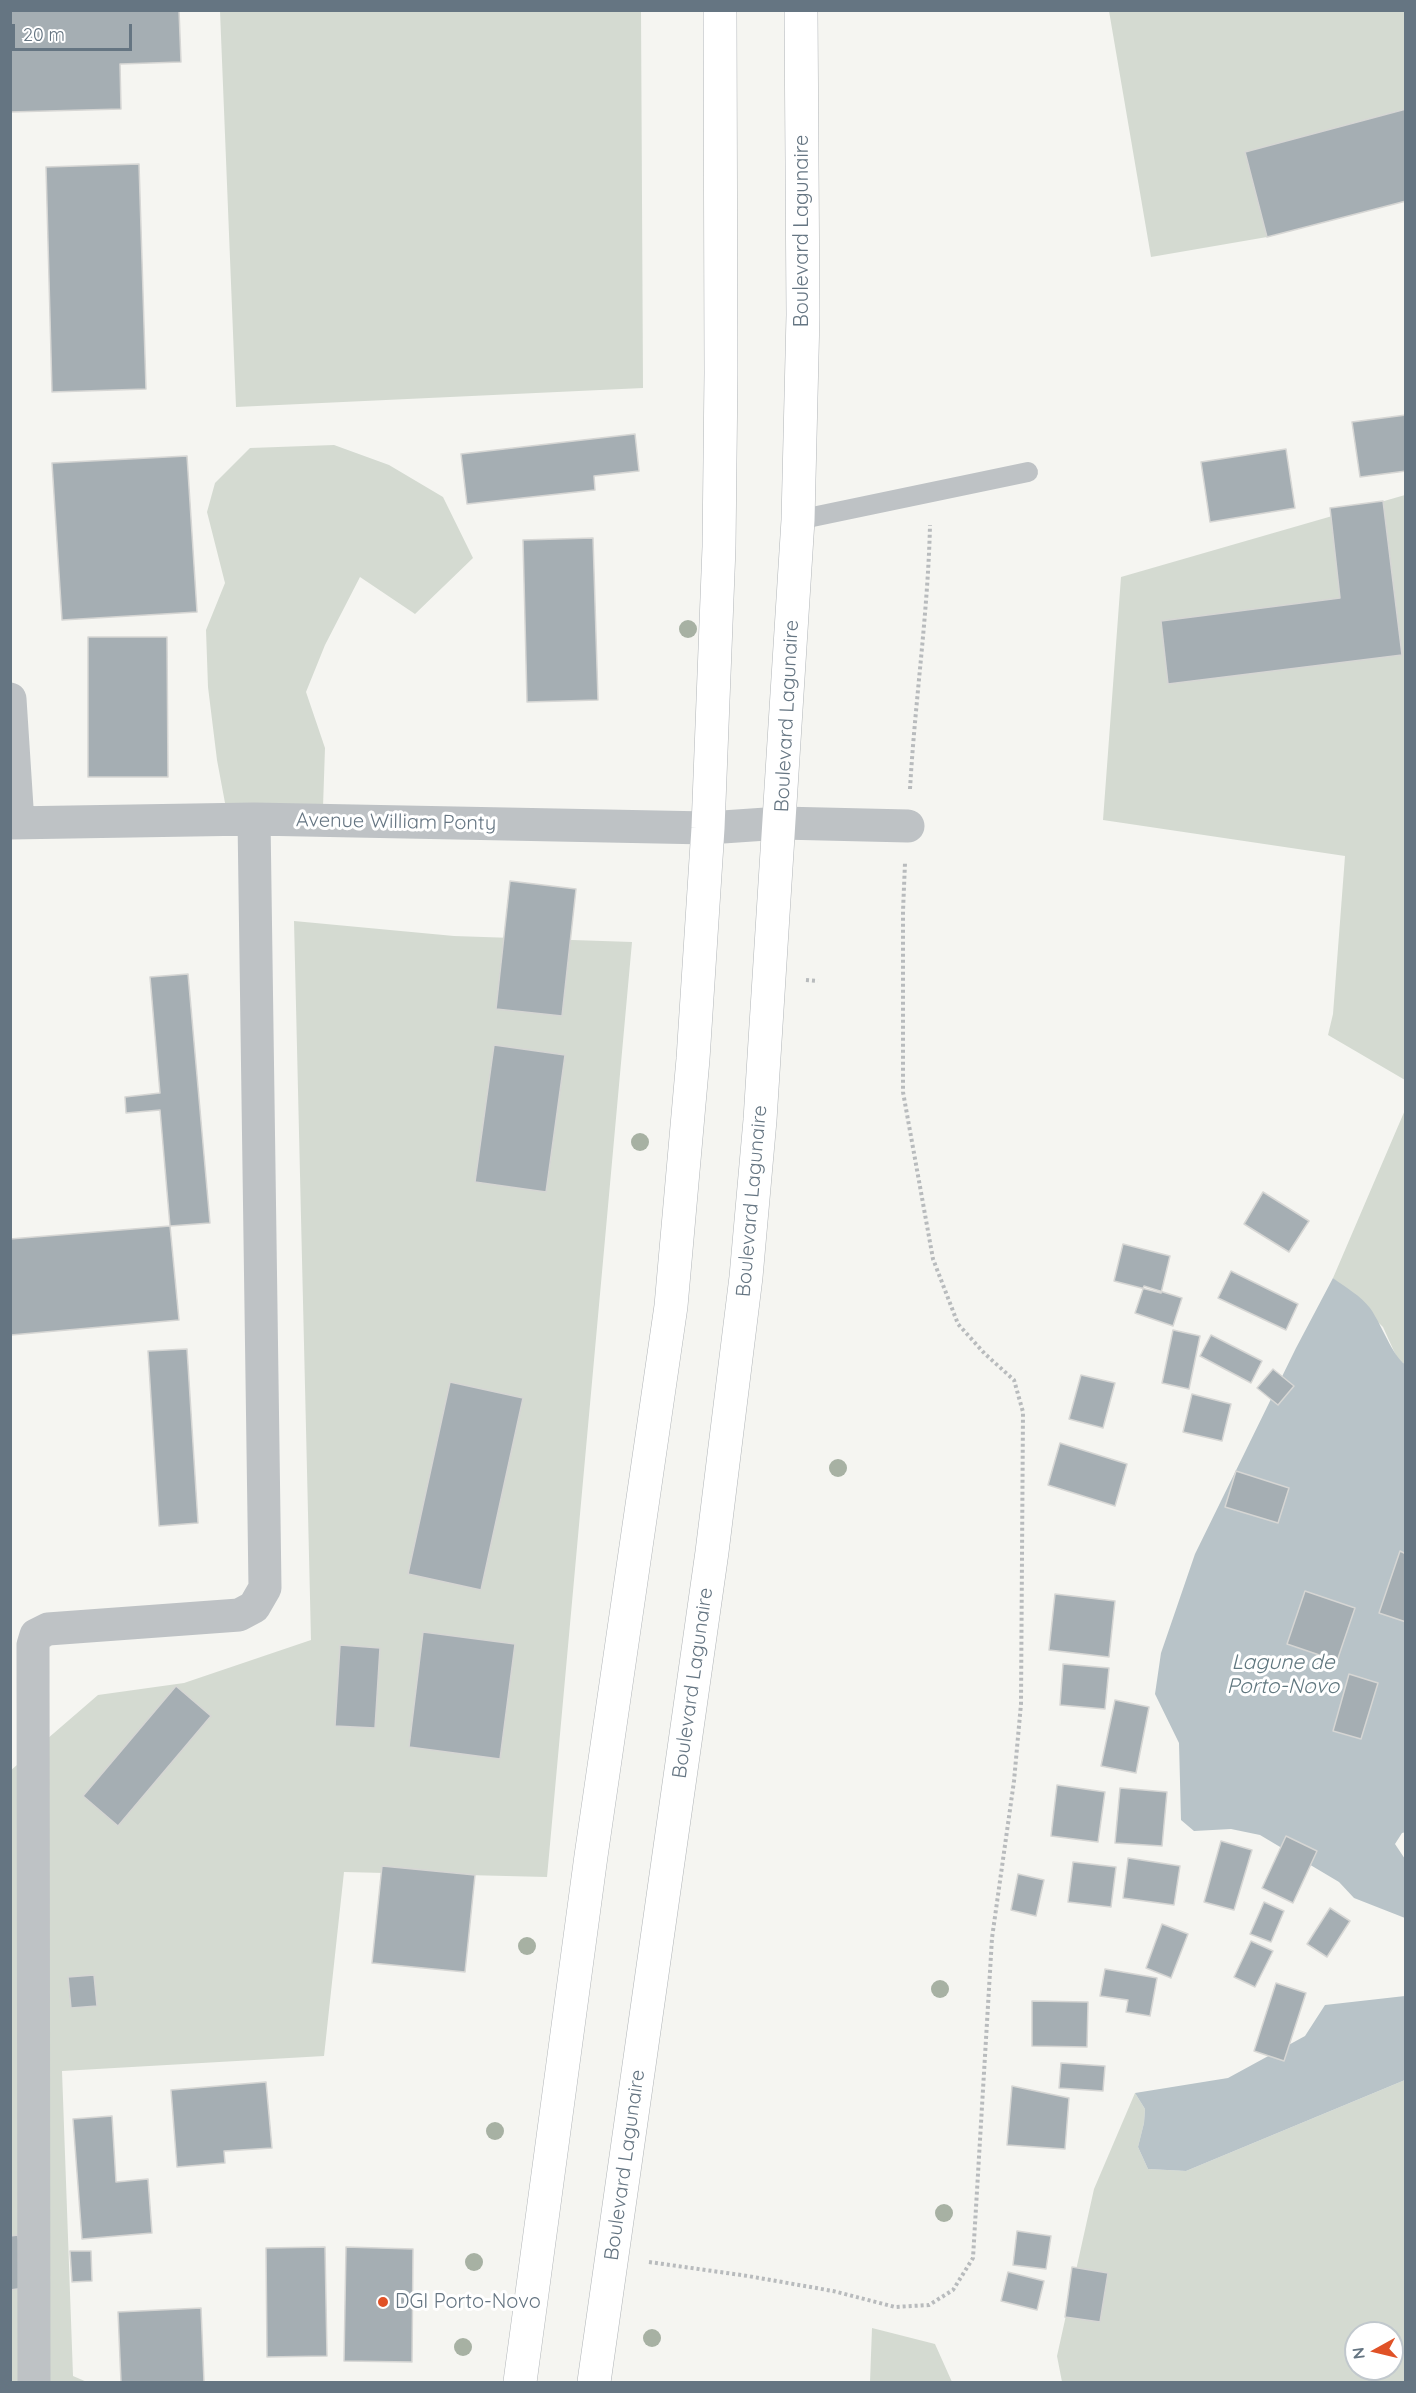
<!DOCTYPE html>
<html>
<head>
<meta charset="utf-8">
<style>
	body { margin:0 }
	#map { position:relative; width:1416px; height:2393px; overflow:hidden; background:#f5f5f1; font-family:Quicksand,sans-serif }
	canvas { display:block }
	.frame { position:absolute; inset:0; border:12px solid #657582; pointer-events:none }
	.north { position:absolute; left:1344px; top:2321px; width:60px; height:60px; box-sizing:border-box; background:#fff; border:2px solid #c1c8cd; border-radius:50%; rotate:262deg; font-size:16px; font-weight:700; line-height:24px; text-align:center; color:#657582 }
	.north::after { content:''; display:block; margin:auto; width:21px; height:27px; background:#e05227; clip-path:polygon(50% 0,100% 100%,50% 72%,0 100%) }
	.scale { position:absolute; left:12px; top:24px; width:120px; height:27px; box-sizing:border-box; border:3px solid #657582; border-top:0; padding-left:8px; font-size:18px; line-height:21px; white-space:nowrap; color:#657582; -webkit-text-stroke:4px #fff; paint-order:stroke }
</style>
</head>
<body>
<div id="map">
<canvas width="1416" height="2393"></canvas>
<div class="frame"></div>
<div class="north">N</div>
<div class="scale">20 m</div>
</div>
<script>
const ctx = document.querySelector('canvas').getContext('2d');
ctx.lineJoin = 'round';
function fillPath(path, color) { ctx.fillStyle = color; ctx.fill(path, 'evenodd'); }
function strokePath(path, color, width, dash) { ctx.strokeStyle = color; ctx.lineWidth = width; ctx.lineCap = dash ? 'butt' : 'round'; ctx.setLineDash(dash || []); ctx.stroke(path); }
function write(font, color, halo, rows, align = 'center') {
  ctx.font = font + ' Quicksand,sans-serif'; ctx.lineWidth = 6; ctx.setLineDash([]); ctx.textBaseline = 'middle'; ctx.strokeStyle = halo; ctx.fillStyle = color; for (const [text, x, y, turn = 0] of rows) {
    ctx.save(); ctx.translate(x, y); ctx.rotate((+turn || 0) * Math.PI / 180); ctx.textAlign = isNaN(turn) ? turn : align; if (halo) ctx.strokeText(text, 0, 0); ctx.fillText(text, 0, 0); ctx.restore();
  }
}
fillPath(new Path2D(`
	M220,11h421l2,377 -407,19z
	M1109,11h296v98l-160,43 22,85 -116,20z
	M334,445l55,20 54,32 30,61 -58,56 -55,-37 -35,68 -19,47 19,56 -2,59 -95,12 -11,-59 -9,-73 -2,-57 19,-47 -18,-71 8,-29 35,-35z
	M1405,495v585l-77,-45 5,-21 12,-158 -242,-36 18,-243z
	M294,921l160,15 178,6 -85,935 -203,-5 -20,184 -262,15 11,305 14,6h-76l-1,-611 88,-76 86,-12 127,-43z
	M1405,1110v254l-7,-4 -15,-33 -50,-49z
	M1405,2080v302h-343l-5,-26 37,-167 41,-96 10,16 -1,14 -6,24 10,22 38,2zM1356,2333h36v36h-36z
	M872,2328l63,16 17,38h-82z`), '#d4dad1');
fillPath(new Path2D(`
	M1333,1278c12,9 28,18 37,30 11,15 23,49 35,56l1,468 -4,1 -7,11 10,15v59l-51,-20 -15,-16 -79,-47 -29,-6 -37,2 -13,-11 -2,-77 -24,-49 6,-41 34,-99 101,-206z
	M1405,1996v84l-219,91 -38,-2 -10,-22 6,-24 1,-14 -10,-16 93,-15 77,-42 20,-31z`), '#b8c3c8');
const building = new Path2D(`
	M10,10h169l2,52 -61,2 1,45 -111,3z
	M1406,109v92l-139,36 -22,-85z
	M139,164l7,225 -94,3 -6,-225z
	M1406,415v56l-46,6 -8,-55z
	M635,434l4,37 -45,5 1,14 -128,14 -6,-50z
	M1286,449l9,59 -85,14 -9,-60z
	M187,456l10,156 -135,8 -10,-157z
	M1383,501l19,154 -234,29 -7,-63 179,-23 -10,-90z
	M593,538l5,162 -71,2 -4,-162z
	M88,637h79l1,140h-80z
	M510,881l66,8 -14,127 -66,-7z
	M188,974l22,249 -40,3 -10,-116 -34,3 -1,-16 35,-4 -10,-116z
	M494,1045l71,10 -19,137 -71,-10z
	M1263,1192l46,29 -20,31 -45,-28z
	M170,1226l9,94 -168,15 -1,-96z
	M1123,1244l47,12 -9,37 -47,-12z
	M1231,1271l67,33 -12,26 -68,-32z
	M1144,1286l38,12 -9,28 -38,-13z
	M1173,1330l27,6 -11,53 -27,-6z
	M1211,1335l51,26 -11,22 -51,-27z
	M187,1349l11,174 -39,3 -11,-175z
	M1273,1369l21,17 -16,19 -21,-17z
	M1081,1375l34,8 -12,45 -34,-9z
	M450,1382l73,16 -42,192 -73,-16z
	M1192,1394l39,10 -9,37 -39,-9z
	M1060,1443l67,21 -12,42 -67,-21z
	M1236,1471l53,17 -11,35 -53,-16z
	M1400,1551l6,3v68l-27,-9z
	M1305,1591l50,17 -18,53 -50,-17z
	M1055,1594l60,7 -6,56 -60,-7z
	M423,1632l92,12 -15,115 -91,-12z
	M340,1645l40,3 -5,80 -40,-2z
	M1063,1664l46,4 -4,41 -45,-4z
	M1349,1674l29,9 -17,56 -28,-8z
	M176,1686l35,30 -93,110 -35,-30z
	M1115,1700l34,7 -13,66 -35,-7z
	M1057,1785l48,7 -7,50 -47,-6z
	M1120,1788l47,4 -5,54 -47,-3z
	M1286,1836l31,15 -24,52 -31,-15z
	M1221,1841l31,9 -18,60 -30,-8z
	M1128,1858l52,8 -6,39 -51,-7z
	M1073,1862l43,5 -5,40 -43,-5z
	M382,1866l93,9 -10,97 -93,-9z
	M1018,1874l26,6 -8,36 -25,-6z
	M1264,1902l20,9 -13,31 -21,-8z
	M1330,1908l20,13 -23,36 -20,-13z
	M1162,1924l26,10 -17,44 -25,-10z
	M1251,1941l22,10 -18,36 -21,-10z
	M1105,1969l52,9 -7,38 -24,-4 2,-12 -28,-4z
	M94,1975l3,31 -26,2 -3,-31z
	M1276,1983l30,10 -22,68 -30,-10z
	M1032,2001l56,1 -1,45 -55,-1z
	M1061,2063l44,3 -2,25 -44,-3z
	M266,2082l6,66 -48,3 1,12 -48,4 -6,-77z
	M1012,2086l57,12 -4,51 -58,-4z
	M112,2116l4,66 32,-3 4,54 -70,6 -9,-120z
	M1017,2231l34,5 -5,33 -33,-4z
	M18,2235l7,53 -15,2v-54z
	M325,2247l2,109 -60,1 -1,-109z
	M346,2247l67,2 -1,113 -68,-1z
	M70,2251h21l1,30 -20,1z
	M1072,2267l36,6 -8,49 -35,-5z
	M1008,2272l36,9 -7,29 -36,-9z
	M201,2308l3,74h-83l-3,-70z`);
fillPath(building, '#a5aeb3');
strokePath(building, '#d6d6d4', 1.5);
const trunk = new Path2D(`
	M520,2382l71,-526 80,-550 22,-247 15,-231 11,-281 2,-174 -1,-363
	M594,2382l118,-830 34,-275 14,-157 38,-600 5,-205 -2,-305`);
strokePath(trunk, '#b1b5b8', 34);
strokePath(new Path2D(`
	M910,789c5,-88 18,-176 20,-264
	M806,980l12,1
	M649,2262l99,14 85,15 62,16 34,-2 24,-15 20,-32 19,-320 22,-157 7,-77 2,-292 -9,-32 -29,-26 -27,-30 -25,-65 -30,-167v-181l2,-48`), '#b8bbbd', 4, [3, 3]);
strokePath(new Path2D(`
	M798,520l230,-48`), '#bec2c5', 20);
strokePath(new Path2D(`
	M10,699l8,124
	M10,823l244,-4 454,9 73,-5 127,3
	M34,2382l-1,-737 3,-10 12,-6 191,-14 15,-8 11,-19 -11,-769`), '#bec2c5', 33);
strokePath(trunk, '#fff', 33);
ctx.fillStyle = '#a7b1a3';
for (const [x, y] of [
	[688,629],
	[640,1142],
	[838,1468],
	[527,1946],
	[940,1989],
	[495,2131],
	[944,2213],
	[474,2262],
	[652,2338],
	[463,2347]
]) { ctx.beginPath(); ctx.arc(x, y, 9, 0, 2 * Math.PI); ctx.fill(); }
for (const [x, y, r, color] of [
	[383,2302,6,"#e05227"]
]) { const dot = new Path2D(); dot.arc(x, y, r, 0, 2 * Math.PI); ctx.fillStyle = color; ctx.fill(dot); strokePath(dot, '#fff', 2); }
write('20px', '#657582', '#fff', [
	["Boulevard Lagunaire",802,231,-90],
	["Boulevard Lagunaire",787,716,-87],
	["Avenue William Ponty",396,822,1],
	["Boulevard Lagunaire",752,1201,-85],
	["Boulevard Lagunaire",693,1683,-82],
	["Boulevard Lagunaire",625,2165,-82]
]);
write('20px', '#657582', '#fff', [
	["DGI Porto-Novo",395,2302]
], 'left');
write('italic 21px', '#60777f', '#fff', [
	["Lagune de",1283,1663],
	["Porto-Novo",1283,1687]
]);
</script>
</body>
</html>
